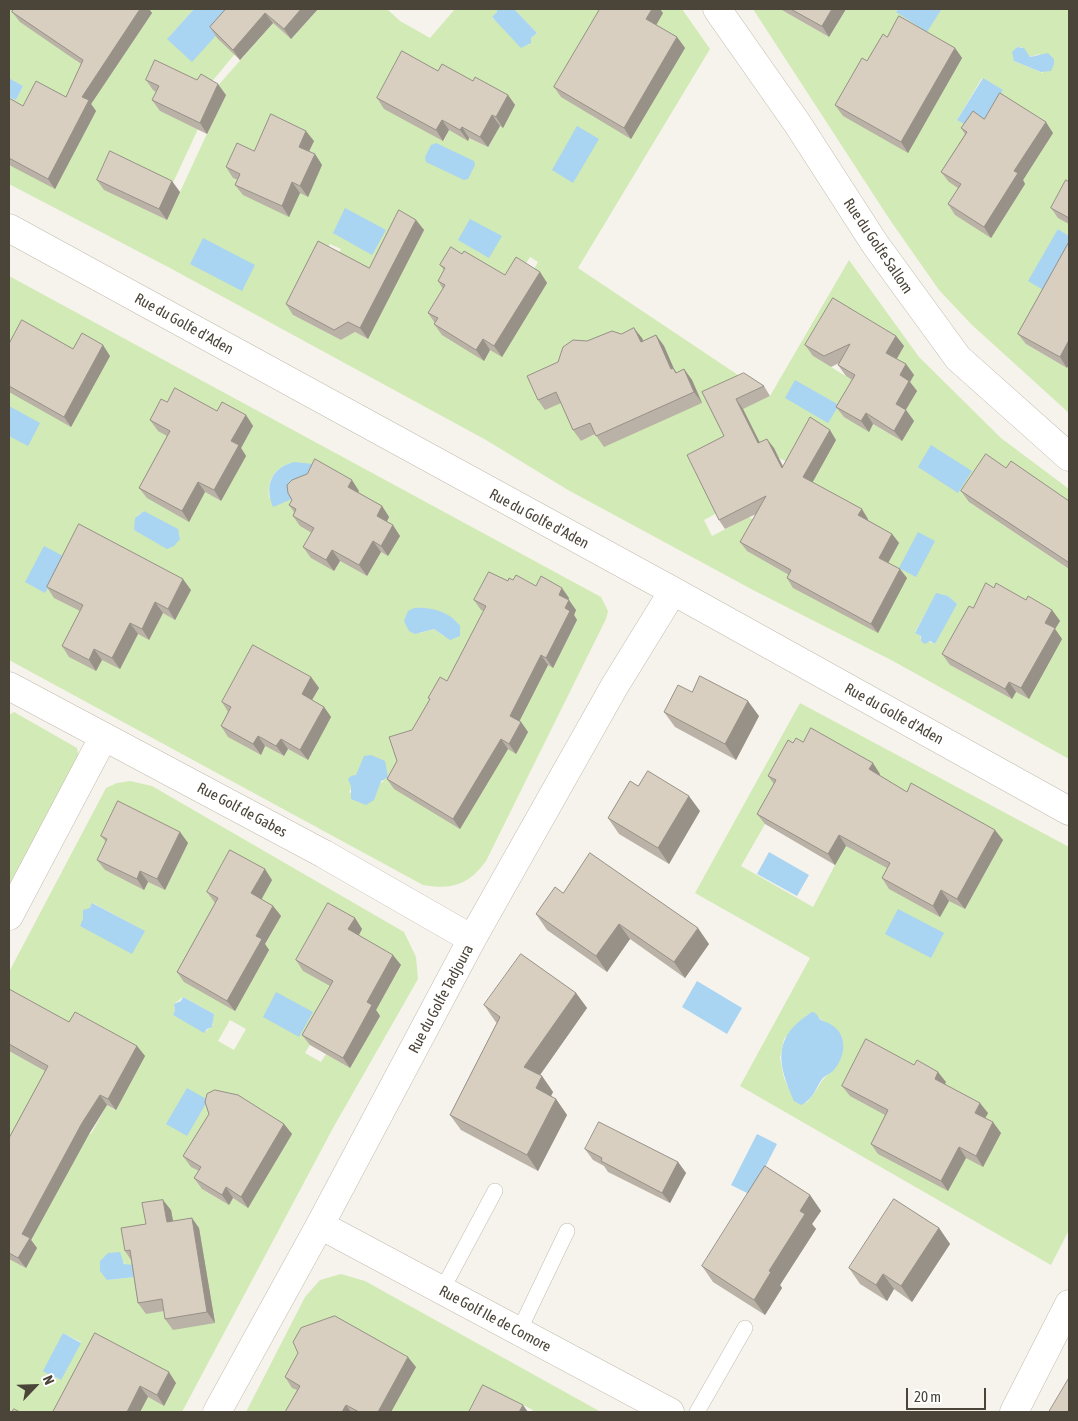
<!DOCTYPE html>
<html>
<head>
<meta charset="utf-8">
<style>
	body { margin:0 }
	#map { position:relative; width:1078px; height:1421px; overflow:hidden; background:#f6f3ec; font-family:"Asap Condensed",sans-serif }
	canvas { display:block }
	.frame { position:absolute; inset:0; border:10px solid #4b4439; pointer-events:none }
	.north { position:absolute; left:10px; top:1361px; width:50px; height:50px; -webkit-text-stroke:4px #fff; paint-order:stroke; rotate:66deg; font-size:14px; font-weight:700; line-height:20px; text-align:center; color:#4b4439 }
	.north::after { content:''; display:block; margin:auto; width:18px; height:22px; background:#4b4439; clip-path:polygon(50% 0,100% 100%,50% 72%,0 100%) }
	.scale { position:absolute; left:906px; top:1388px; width:80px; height:22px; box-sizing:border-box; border:2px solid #4b4439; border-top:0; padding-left:6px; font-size:15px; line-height:18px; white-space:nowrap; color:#4b4439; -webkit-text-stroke:4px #fff; paint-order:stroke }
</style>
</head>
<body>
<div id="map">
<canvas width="1078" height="1421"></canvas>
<div class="frame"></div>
<div class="north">N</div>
<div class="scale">20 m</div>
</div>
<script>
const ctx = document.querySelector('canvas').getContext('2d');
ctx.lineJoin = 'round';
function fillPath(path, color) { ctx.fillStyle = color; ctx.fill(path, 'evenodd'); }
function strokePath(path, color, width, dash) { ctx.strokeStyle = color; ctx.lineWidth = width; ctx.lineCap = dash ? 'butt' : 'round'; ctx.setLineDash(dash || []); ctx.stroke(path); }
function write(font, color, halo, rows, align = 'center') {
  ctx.font = font + ' "Asap Condensed",sans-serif'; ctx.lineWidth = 4; ctx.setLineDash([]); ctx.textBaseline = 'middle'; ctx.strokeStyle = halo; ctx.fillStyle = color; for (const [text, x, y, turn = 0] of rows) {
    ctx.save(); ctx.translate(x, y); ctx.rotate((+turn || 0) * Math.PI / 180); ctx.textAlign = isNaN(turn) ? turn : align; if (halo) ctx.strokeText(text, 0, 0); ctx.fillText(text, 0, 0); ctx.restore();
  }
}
fillPath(new Path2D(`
	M9,9h20l58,36 -11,16 30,20 46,-68 -6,-4h48l-27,30 73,-30 -6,46 -30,36 -50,-1 13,7 -7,14 38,18 -27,58 -66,3 62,30 58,-125 -10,-6 58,-66 18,16 27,-30h69l13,12 30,17 25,-29h42v3l-5,6 37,27 1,-6 7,-6 -23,-24h100l40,20 3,-20h25l28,40 -132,219 172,115 -32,37 52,-24 79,-136 70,97 82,81 68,51v18l-100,-5 100,67v190l-176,-98 -140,-71 -185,-100 -82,-50 -316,-172 -161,-84v-19l21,-48 -21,-7v-13l7,3 7,-14 -14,-8zM409,62l91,64 -12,21 -19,-9 -1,2 -19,-10 -5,11zM322,165l-22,28 -57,2 5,-10zM330,244l11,5 -4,8 34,32 -3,50 -13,-7 -14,8 -48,-25zM530,257l8,5 -55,99 29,-75zM813,356l101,19 -7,11 -5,55 -29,-17 -5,7 -6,-45zM563,402l139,1 -105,30 -16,8zM774,448l5,10 16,8 -33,58 -13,-7 -37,19 -8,-16 13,-7zM936,594l12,2 8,8 -21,40 -15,-6 1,-2 -6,-4zM977,617l52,82 -13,-7 -4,7 -62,-34z
	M753,9h27l49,28 17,-28h52l-2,2 45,-1 -2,-1h130v227l-11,-7 -13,62 -19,53 41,24 2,-3v48l-97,-88 -33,-35 -49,-70zM1016,47h6l8,10 9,-3 4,19 -29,-12zM982,78l21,13 -46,29z
	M9,276l592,321 7,14 -2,8 -120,242c-17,24 -35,29 -63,24l-414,-225zM178,442l43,59 -16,-9zM294,462l-25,36c-2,-19 6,-31 25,-36zM359,490l-4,7 34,20 -5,9 5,30 -8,-4 -14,24 -27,-15 -6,10 -12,-33zM144,511l35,23 1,3 -9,9 -37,-16 3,-14zM191,590l-28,23 -14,26 -11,-5 -36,26 -12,-44zM569,598l-3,7 11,16 -24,46 -5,-2 -22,41 -25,-86zM421,608l21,4 15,10 -13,14 -10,-7 -14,4zM319,688l-10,17 -1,55 -20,-11 -4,7 -19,-10 -4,9 -33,-19zM356,776l29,5 -36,12z
	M800,703l269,144v383l-18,35 -311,-179 70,-128 -115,-65zM784,791l51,74 -22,42 -72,-41zM807,1015l11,2 5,4 9,51c-13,7 -15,22 -26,31l-16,-12 -6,-13 -4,-20 4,-19z
	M14,712l63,36 2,11 -70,131v-175z
	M130,781l22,5 252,146 12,25 2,22 -85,149 -151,284h-42l8,-15 16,9 12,-23 -98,29h-69v-180l66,-106 16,8 16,-29 8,5 -38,-77 -68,-20v-41l97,-184 11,-5zM188,843l-23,47 -17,-8 -4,7 -39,-19zM215,902l65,15 -16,30 5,3 -31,54 -12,-96zM93,903l51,28h1l-65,-5zM336,914l20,26 45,26 -27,47 5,3 -29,52 -24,-14 -5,8 -16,-9 20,-34 31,-18zM183,997l31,17 -2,4 1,7 -8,7 -32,-17 2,-4 -1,-7zM230,1020l16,9 -12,21 -16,-9zM209,1177l39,30 -15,-9 -4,7 -27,-16zM122,1260l14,17 -29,3zM63,1333l18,9 -25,35 -7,1z
	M9,1051l46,25 -46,86z
	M341,1274l24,7 236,131h-69l1,-2 -16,-8 -35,10h-91l-84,-16 -9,16h-52l59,-115 15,-17z`), '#d2eab5');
fillPath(new Path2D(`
	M194,9h46l-48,53 -25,-23z
	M497,9h17l23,24 -6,5v5l-10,5 -29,-31 5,-5z
	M898,9h41l2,1 -14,22 -31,-20z
	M1017,47l7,1 6,9 18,-4 6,6v5l-3,7 -10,1 -27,-11 -2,-9z
	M9,78l14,8 -7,14 -7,-3z
	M983,78l20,12 -18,30 -17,6 -11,-6z
	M577,126l22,13 -26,44 -21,-13z
	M436,143l38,18 1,4 -7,14 -4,1 -38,-18 -1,-5 6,-12z
	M345,208l41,22 -14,25 -39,-22z
	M470,219l32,17 -13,22 -31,-18z
	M1058,229l11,7v14l-24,41 -17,-10z
	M203,238l52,27 -13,26 -52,-27z
	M795,380l44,25 -11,18 -43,-25z
	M9,406l31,17 -12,23 -19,-10z
	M931,445l41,26 -14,22 -40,-26z
	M294,462l19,2 -21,35 -19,8c-9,-21 -2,-39 21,-45z
	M144,511l34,18 2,10 -6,7 -7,3 -33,-19 1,-12z
	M918,532l17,9 -19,36 -17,-9z
	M44,546l21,11 -20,36 -20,-11z
	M936,593l12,3 9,8 -22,40 -5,-3 -5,3 -4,-3v-5l-6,-3z
	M414,608c17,-1 35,3 46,18v10l-10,4 -16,-11 -19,5 -6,-3 -5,-10 4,-10z
	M371,755l14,6 3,16 -7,4 -7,19 -8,5 -15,-6v-13l-3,-7 3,-3 5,-1 8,-19z
	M769,852l40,23 -12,21 -40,-22z
	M92,903l53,28 -13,23 -52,-28 3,-7v-9l7,-2z
	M898,909l46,24 -13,25 -46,-24z
	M697,981l45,27 -15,26 -45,-27z
	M276,992l37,20 -14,25 -36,-20z
	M183,997l31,17 -2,13 -5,2 -3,4 -31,-18 2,-4 -1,-7 7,-3z
	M812,1012c7,1 5,7 11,9 24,7 26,32 10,50 -3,3 -7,4 -10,7 -8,10 -8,20 -22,27l-7,-4c-17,-38 -22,-64 18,-89z
	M187,1088l21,12 -21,36 -21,-12z
	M757,1134l20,10 -26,51 -20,-10z
	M120,1252l4,12 9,1 3,12 -29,3 -7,-9v-10l8,-8z
	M63,1333l18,10 -20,37 -5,-3 -4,3 -4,-6 -5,-3z`), '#a9d4f2');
const lane = new Path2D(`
	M442,1290l53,-99
	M519,1331l48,-100
	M697,1412l48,-84`);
const street = new Path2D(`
	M717,9l80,114 78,121 83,114 111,99
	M9,228l664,363 396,220
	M9,686l315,168 148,85
	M9,916l94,-178
	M320,1225l350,187
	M217,1412l103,-187 152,-286 142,-252 59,-96
	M1014,1412l55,-108`);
strokePath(lane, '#c2bbae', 16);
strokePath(street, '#c2bbae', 29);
strokePath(lane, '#fff', 15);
strokePath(street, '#fff', 28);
fillPath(new Path2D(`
	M14,9h135l3,4 -61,91 5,7 -41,78 -46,-24v-67l14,8 43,-9 15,-33 -61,-42 -8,-10z
	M226,9h92l-27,30 -18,-16 -33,37 -23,-22 -7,-11z
	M780,9h66l-17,28z
	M663,13l-7,12 21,12 8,11 -54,91 -70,-42 -7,-10z
	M955,48l7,10 -54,95 -65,-37 -8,-11 32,-44z
	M438,71l35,10 35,14 7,10 -12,23 -3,-2 -12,21 -19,-9 -1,3 -19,-11 -6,11 -59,-32 -7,-11z
	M146,80h51l29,15 -19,39 -47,-23 -8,-11 4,-8 -3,-2z
	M984,119l69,14 -30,47 2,4 -34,54 -36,-23 -7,-11 10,-16 -9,-6 -8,-10 24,-38 -4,-6z
	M314,141l-5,11 6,2 7,11 -14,32 -8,-4 -11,24 -46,-22 -8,-10 3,-5 -5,-2 -7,-11 28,-16z
	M97,180l83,12 -13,28 -63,-30z
	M1069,182v42l-11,-6 -7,-10z
	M416,220l8,10 -56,109 -13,-7 -14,8 -48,-25 -7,-11 83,-36z
	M1069,242l-2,126 -41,-24 -8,-10z
	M462,254l43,21 35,-3 7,11 -45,74 -12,-7 -6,11 -42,-26 -8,-11 1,-1 -7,-10 15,-24 -5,-8 6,-11 -4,-5z
	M656,335l8,11 10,23 3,4 7,-4 8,11 10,23 -98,44 -9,-13 -14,7 -8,-11 -12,-27 -16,7 -7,-10 20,-38 29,-21 55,-3 1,3z
	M896,336l8,10 -7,13 9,5 8,11 -4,7 7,9 -11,19 8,11 -12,20 -29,-17 -4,8 -25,-15 -8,-10 16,-27 -6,-4 -8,-11 1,-2 -8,4 -18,-11 -8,-11z
	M9,344l64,5 37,7 -39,71 -62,-35z
	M764,386l6,10 -27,13 17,34 14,5 9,18 53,-26 -24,42 56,37v1l24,14 7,9 -11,19 19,16 -29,55 -85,-45 -6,-10 2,-3 -42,-24 -7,-9 16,-28 -31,15 -6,-9 5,-84 -22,-44z
	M167,402l79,13 7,11 -12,22 5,8 -25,45 -16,-9 -16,30 -42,-24 -8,-10 28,-52 -9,-5 -8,-11z
	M1006,468l63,33v68l-100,-67 -8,-11z
	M359,491l-1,1 24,14 7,11 -2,5 13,14 -12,20 -7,-4 -14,24 -27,-15 -6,10 -23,-13 -8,-11 9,-14 -12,-7 -7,-10 1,-4 -5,-7z
	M508,581l28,5 33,12 -1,2 8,10 -2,5 3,5 -24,48 -5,-3 -29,56 2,1 7,10 -12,22 -8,-5 -48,80 -66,-40 -7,-10 10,-18 15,-31 18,-30 -2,-2 19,-17 37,-70 -3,-1 -7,-10z
	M47,587l144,3 -16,30 -12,-7 -14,27 -11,-6 -18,35 -18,-9 -6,11 -27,-14 -7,-11 18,-35 -26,-13z
	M994,588l58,22 8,11 -5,8 7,10 -33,60 -13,-7 -4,7 -62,-34 -8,-11 31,-46z
	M311,677l8,11 -7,12 12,7 7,10 -23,43 -20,-11 -4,7 -19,-10 -4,9 -33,-18 -7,-11 7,-14 -6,-10z
	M692,692l67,24 -23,44 -61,-33 -11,-15z
	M803,742l77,32 -1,1 28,17 96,48 -38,69 -16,-8 -9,16 -51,-28 -7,-11 5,-10 -41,-22 -11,19 -70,-41 -8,-10 17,-30 -6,-8 25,-33z
	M638,786l62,25 -31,53 -50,-30 -11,-16z
	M180,832l8,11 -23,47 -17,-8 -4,8 -39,-20 -8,-10 9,-18 -5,-6z
	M272,880l-11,19 12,7 8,10 -16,28 4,6 -34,61 -51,-29 -7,-10 38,-69 -8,-11z
	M563,893l146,51 -24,34 -55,-39 -23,33 -60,-42 -11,-16z
	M355,918l7,11 -3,6 42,30 -25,45 4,6 -30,52 -40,-23 -8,-10 28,-49 -27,-15 -7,-11z
	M9,990l60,32 68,24 8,10 -29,54 -9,-5 -18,29 -58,106 6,8 -11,20 -17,-9v-121l36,-67 -36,-20z
	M576,993l11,15 -47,67 2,1 11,16 -2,4 5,3 11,16 -29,56 -77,-41 -11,-15 47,-92 -2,-2 -11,-16z
	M946,1082l-1,2 43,29 -3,5 16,15 -18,34 -17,-9 -18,33 -70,-37 -7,-10 14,-29 -35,-19 -8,-10z
	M284,1124l8,10 -44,74 -15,-10 -4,7 -27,-16 -8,-11 5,-7 -8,-4 -8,-11z
	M585,1149l93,13 8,11 -16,30 -62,-31 -4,-6 -11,-6z
	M810,1195l11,16 -9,13 4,5 -36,56 2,3 -17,27 -52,-33 -11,-16z
	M171,1210l2,11 26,7 16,95 -42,7 -8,-11 -1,-8 -18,3 -8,-11 -7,-43 -6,-9 21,-27z
	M939,1228l11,16 -38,58 -18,-13 -7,12 -27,-17 -11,-16z
	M95,1333l81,50 -12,23 -16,-9 -8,15h-87z
	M416,1367l-25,45h-106l12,-22 -5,-2 -7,-11z`), '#bab2a6');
fillPath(new Path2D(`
	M140,9h9l3,4 -61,91 5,7 -41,78 -7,-10 34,-82z
	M301,9h17l-27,30 -7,-10z
	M652,9h8l3,4 -9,16 -8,-10z
	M832,9h14l-17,28 -7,-11z
	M265,13l8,10 -33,37 -7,-10z
	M677,37l8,11 -54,91 -7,-11z
	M955,48l7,10 -54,95 -7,-11z
	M218,84l8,11 -19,39 -7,-11z
	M508,95l7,10 -12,23 -7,-11z
	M492,115l8,11 -12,21 -8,-10z
	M442,120l7,10 -6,11 -7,-11z
	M1046,122l7,11 -30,47 2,4 -34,54 -7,-11 30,-56z
	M462,127l7,11 -1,3 -8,-11z
	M306,131l8,10 -8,16 -7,-10z
	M315,154l7,11 -14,32 -8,-11z
	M172,181l8,11 -13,28 -8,-11z
	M292,182l8,11 -11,24 -7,-11z
	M416,220l8,10 -56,109 -8,-11z
	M540,272l7,11 -45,74 -8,-11z
	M634,328l8,10 6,15 -7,-11z
	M656,335l8,11 10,23 7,10 -10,-10z
	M896,336l8,10 -10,17 -8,-10z
	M483,339l7,11 -6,11 -8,-11z
	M1069,340v25l-2,3 -7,-11z
	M103,345l7,11 -39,71 -7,-10z
	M906,364l8,11 -4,7 7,9 -14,23 -7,-10 4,-29z
	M684,369l8,11 10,23 -8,-11z
	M736,399l7,10 22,44 -7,-10z
	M906,410l8,11 -12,20 -8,-10z
	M866,413l7,11 -4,8 -8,-11z
	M246,415l7,11 -12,22 5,8 -25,45 -7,-11 17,-49z
	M830,430l6,10 -26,47 -7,-10z
	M767,439l7,9 14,30 -6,-10z
	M352,480l7,11 -4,6 -7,-10z
	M198,482l7,10 -16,30 -7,-11z
	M382,506l7,11 -5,9 -7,-10z
	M862,509l6,10 -3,6 -7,-10z
	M393,525l7,11 -12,20 -7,-10z
	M892,534l7,9 -13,24 -7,-9z
	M373,541l8,11 -14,24 -8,-11z
	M332,550l8,11 -6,10 -8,-11z
	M900,569l7,9 -29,55 -7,-9z
	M183,579l8,11 -16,30 -7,-11z
	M562,588l7,10 -3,7 -7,-10z
	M569,600l7,10 -2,5 3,5 -24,48 -7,-10 19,-50z
	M155,602l8,11 -14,27 -7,-11z
	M1052,610l8,11 -5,8 7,10 -33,60 -8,-11 24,-65z
	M130,623l8,11 -18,35 -8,-11z
	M94,649l8,11 -6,11 -7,-11z
	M541,655l7,10 -31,61 -7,-10z
	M311,677l8,11 -10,17 -7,-11z
	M1009,682l7,10 -4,7 -7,-10z
	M748,701l11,15 -23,44 -11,-16z
	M324,707l7,10 -23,43 -8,-10z
	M521,722l7,10 -12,22 -7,-10z
	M258,736l7,10 -4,9 -8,-11z
	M281,739l7,10 -4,7 -8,-10z
	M501,739l7,10 -48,80 -7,-10z
	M873,763l7,11 -3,6 -8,-11z
	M689,796l11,15 -31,53 -11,-16z
	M995,830l8,10 -38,69 -8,-10z
	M180,832l8,11 -23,47 -8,-11z
	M839,835l7,11 -11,19 -7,-11z
	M265,869l7,11 -13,24 -8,-11z
	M140,871l8,11 -4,8 -7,-11z
	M941,890l8,11 -9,16 -7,-11z
	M273,906l8,10 -16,28 4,6 -34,61 -8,-10 29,-65z
	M355,918l7,11 -6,11 -8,-11z
	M619,924l11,15 -23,33 -11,-16z
	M698,928l11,16 -24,34 -11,-16z
	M393,955l8,10 -25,45 4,6 -30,52 -7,-10 24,-56z
	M576,993l11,15 -52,74 -11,-15z
	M137,1046l8,10 -29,54 -8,-11z
	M938,1072l8,10 -4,7 -7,-10z
	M542,1076l11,16 -6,12 -11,-16z
	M100,1095l7,10 -18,29 -58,106 6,8 -11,20 -8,-10 4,-24 60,-111z
	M556,1099l11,16 -29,56 -11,-16z
	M980,1103l8,10 -6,11 -7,-11z
	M993,1122l8,11 -18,34 -7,-11z
	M284,1124l8,10 -44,74 -7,-11z
	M959,1147l7,11 -18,33 -7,-10z
	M678,1162l8,11 -16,30 -8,-10z
	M226,1187l7,11 -4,7 -7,-10z
	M810,1195l11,16 -9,13 4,5 -36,56 2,3 -17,27 -11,-15 46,-89z
	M163,1200l8,10 4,22 -8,-10z
	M192,1218l7,10 16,95 -8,-11z
	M939,1228l11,16 -38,58 -11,-16z
	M883,1274l11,15 -7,12 -11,-16z
	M408,1357l8,10 -25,45h-13z
	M169,1372l7,11 -12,23 -7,-11z
	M140,1386l8,11 -8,15h-13z
	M346,1405l5,7h-9z
	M523,1405l5,7h-9z`), '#979187');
const building = new Path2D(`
	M14,9h126l-58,88 7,3 -41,79 -39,-21v-60l14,8 13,-25 30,16 17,-37 -71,-48z
	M226,9h75l-17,20 -19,-16 -32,37 -23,-23z
	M600,9h52l-6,10 31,18 -53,91 -70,-41z
	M791,9h41l-10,17z
	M899,16l56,32 -54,94 -66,-37 27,-47 5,3 16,-27 4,3z
	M402,51l36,20 4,-7 31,17 2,-4 33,18 -12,22 -4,-2 -12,22 -18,-10 -2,3 -18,-10 -6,10 -59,-32z
	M155,60l42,20 4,-6 17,10 -18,39 -48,-23 7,-14 -13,-6z
	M1000,93l46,29 -32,49 4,2 -34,54 -36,-23 13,-20 -20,-12 26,-40 -6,-4 12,-17 11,8z
	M271,114l35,17 -7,16 16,7 -15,32 -8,-4 -10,24 -47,-21 5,-11 -14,-7 11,-24 17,8z
	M110,151l62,30 -13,28 -62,-29z
	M1066,180l3,2v36l-18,-10z
	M399,210l17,10 -56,108 -12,-6 -14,8 -48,-26 32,-63 51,27z
	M1069,242v98l-9,17 -42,-23z
	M451,247l11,7 2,-3 41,24 11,-18 24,15 -46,74 -11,-7 -7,11 -42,-26 4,-6 -10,-5 17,-28 -7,-4 7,-13 -5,-3z
	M833,298l63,38 -10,17 20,11 -6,11 9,6 -13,23 10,6 -12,21 -28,-18 -5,8 -25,-14 19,-32 -17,-10 12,-21 -26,12 -19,-11z
	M22,320l51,29 9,-16 21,12 -39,72 -55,-31v-42z
	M634,328l7,14 15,-7 15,34 2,-1 3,5 8,-4 10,23 -98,44 -6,-13 -17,7 -17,-38 -18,8 -11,-24 31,-14 5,-15 10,-7 14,1 25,-10 9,3z
	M744,373l20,13 -28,13 22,44 9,-4 15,29 28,-51 20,13 -27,47 59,32 -4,6 34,19 -13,24 21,11 -29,55 -84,-46 4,-8 -51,-28 26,-46 -47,24 -32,-65 37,-19 -22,-44z
	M175,388l42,23 5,-9 24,13 -15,26 8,4 -25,45 -16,-8 -16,29 -43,-23 31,-57 -20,-11 11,-21 6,3z
	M986,454l20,14 5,-7 58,40v59l-1,2 -107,-71z
	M315,459l37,21 -4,7 34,19 -5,10 16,9 -12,21 -8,-5 -14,24 -27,-15 -6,10 -23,-13 11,-19 -21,-12 3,-7 -7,-4 3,-5 -4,-7 -1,-8 5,-5 15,-6z
	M79,524l104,55 -15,30 -13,-7 -13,27 -12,-6 -18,35 -18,-9 -5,11 -27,-14 21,-41 -36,-18z
	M489,572l19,9 1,-3 4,2 3,-5 20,11 5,-10 21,12 -3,7 10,5 -4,8 5,3 -24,47 -5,-3 -31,61 11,6 -12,22 -8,-5 -48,80 -66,-40 10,-18 -8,-24 23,-7 18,-31 -2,-1 12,-21 7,4 39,-75 -12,-6z
	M986,583l8,5 2,-5 30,17 2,-4 24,14 -7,13 10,5 -34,60 -12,-6 -4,7 -63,-35 27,-48 4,2z
	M253,645l58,32 -9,17 22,13 -24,43 -19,-11 -5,7 -18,-10 -5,8 -32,-18 10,-19 -9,-5z
	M700,676l48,25 -23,43 -61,-32 14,-27 14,7z
	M811,728l62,35 -4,6 38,23 4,-9 84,47 -38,69 -16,-9 -8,16 -51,-28 8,-15 -51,-28 -11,19 -71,-40 19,-34 -8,-4 20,-36 5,3 3,-5 7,4z
	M648,771l41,25 -31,52 -50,-30 22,-37 8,5z
	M118,801l62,31 -23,47 -17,-8 -3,8 -40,-19 10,-21 -6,-3z
	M230,850l35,19 -14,24 22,13 -17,30 6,3 -35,62 -50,-29 41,-74 -11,-6z
	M590,853l108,75 -24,34 -55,-38 -23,32 -60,-42 19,-27 8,6z
	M328,903l27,15 -7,11 45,26 -26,47 5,3 -29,53 -41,-23 31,-54 -37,-21z
	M521,954l55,39 -52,74 18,9 -6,12 20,11 -29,56 -77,-40 50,-98 -16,-12z
	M9,989l60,33 6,-10 62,34 -29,53 -8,-4 -18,28 -60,111 8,4 -12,20 -9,-5v-115l39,-72 -39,-22z
	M866,1039l48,26 3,-5 21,12 -3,7 45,24 -5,10 18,9 -17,34 -17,-9 -18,34 -70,-37 17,-34 -46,-24z
	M215,1090l23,5 46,29 -43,73 -15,-10 -4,8 -28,-17 7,-11 -18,-11 26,-42 -4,-12 2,-8z
	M599,1122l79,40 -16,31 -61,-32 1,-3 -17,-9z
	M765,1166l45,29 -10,16 5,3 -36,57 2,1 -17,28 -52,-34z
	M894,1199l45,29 -38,58 -18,-12 -7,11 -27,-17z
	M163,1200l4,22 25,-4 15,94 -42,7 -3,-20 -24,4 -8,-53 -5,1 -4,-23 25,-4 -4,-21z
	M335,1316l73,41 -30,55h-19l-13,-7 -4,7h-57l15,-26 -15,-9 13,-24 -5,-11 8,-14z
	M95,1333l74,39 -12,23 -17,-9 -13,26h-74z
	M1069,1378v34h-20z
	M483,1385l40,20 -4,7h-50z
	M14,1409l6,3h-8z`);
fillPath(building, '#d8cfc1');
strokePath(building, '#979187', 1);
write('15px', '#4b4439', '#fff', [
	["Rue du Golfe Sallom",878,246,56],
	["Rue du Golfe d'Aden",184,324,29],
	["Rue du Golfe d'Aden",539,519,28],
	["Rue du Golfe d'Aden",894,714,29],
	["Rue Golf de Gabes",242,810,28],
	["Rue du Golfe Tadjoura",441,999,-62],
	["Rue Golf Ile de Comore",495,1319,28]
]);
</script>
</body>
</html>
